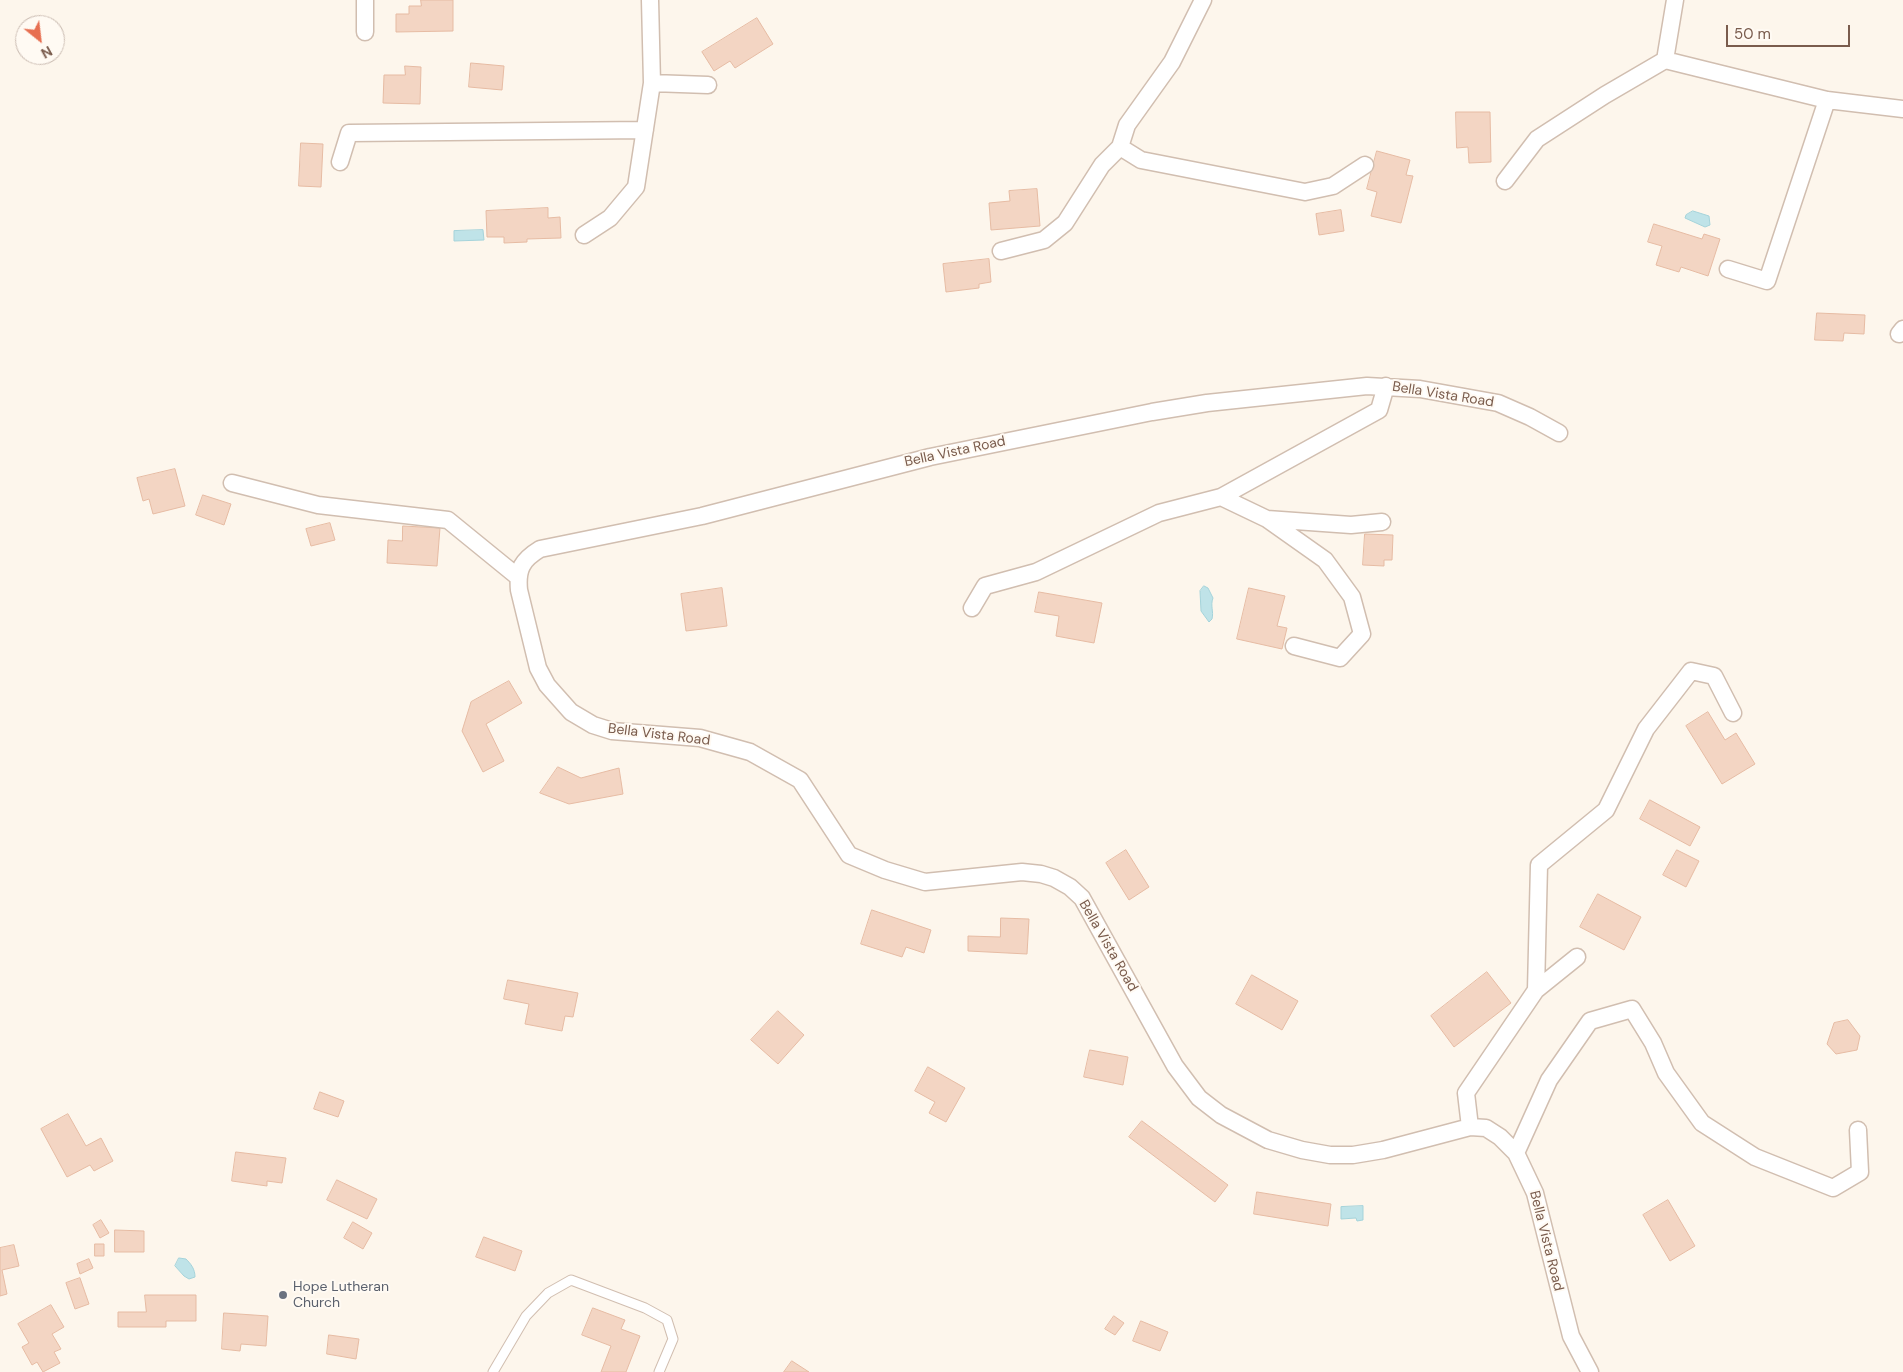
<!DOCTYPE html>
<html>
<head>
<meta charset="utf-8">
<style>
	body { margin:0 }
	#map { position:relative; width:1903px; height:1372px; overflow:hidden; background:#fdf6ec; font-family:"DM Sans",sans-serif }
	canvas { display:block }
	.north { position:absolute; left:15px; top:15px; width:50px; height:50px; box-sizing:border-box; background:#fffaf3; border:1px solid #cabbb1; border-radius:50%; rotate:151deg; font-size:14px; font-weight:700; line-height:20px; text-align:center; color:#7a5c4d }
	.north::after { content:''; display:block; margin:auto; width:18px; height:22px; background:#e76f51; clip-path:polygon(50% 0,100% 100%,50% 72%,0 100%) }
	.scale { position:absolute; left:1726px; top:25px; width:124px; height:22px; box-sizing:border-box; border:2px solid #7a5c4d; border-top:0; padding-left:6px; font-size:15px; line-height:18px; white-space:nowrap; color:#7a5c4d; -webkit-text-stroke:4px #fffaf3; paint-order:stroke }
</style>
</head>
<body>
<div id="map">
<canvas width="1903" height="1372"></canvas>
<div class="north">N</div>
<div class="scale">50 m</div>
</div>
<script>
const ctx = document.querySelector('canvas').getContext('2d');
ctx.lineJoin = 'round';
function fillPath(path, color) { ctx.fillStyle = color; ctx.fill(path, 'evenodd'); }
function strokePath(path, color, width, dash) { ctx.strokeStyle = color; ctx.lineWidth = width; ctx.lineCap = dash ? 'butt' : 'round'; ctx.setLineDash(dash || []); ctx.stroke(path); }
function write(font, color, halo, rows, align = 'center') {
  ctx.font = font + ' "DM Sans",sans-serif'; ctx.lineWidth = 4; ctx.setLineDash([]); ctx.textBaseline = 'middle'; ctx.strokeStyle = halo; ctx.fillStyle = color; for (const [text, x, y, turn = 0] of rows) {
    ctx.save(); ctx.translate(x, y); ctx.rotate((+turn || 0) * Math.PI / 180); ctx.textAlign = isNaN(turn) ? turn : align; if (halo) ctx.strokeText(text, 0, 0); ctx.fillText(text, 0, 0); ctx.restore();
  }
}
const water = new Path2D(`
	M1693,211l16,5 1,9 -5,2 -20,-9 1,-3z
	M483,230l1,10 -30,1v-10z
	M1204,586l4,2 5,10c-3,8 1,13 -1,21l-3,3 -8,-11 -1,-20z
	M1363,1206v14l-6,1 -1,-3 -15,1v-12z
	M179,1258l7,1c5,5 9,10 9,18l-6,2 -5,-3 -9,-10z`);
fillPath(water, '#bfe3e8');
strokePath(water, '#a5d3da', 1);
const building = new Path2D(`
	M421,0h32v31l-57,1v-18h13v-8h12z
	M757,18l16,26 -38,24 -5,-7 -16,10 -12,-19z
	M471,63l33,3 -2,24 -33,-3z
	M405,66l16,1 -1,37 -37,-1 1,-28h21z
	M1456,112h34l1,50 -22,1 -1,-16 -11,1z
	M301,143l22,1 -2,43 -22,-1z
	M1377,151l33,9 -4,15 7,1 -12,47 -30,-7 6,-24 -10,-3z
	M1037,189l3,37 -49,4 -2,-27 21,-2 -1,-10z
	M548,208v10l12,-1 1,21 -34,1v3l-23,1v-6h-17l-1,-26z
	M1341,210l3,21 -25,4 -3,-21z
	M1654,224l48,15 2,-5 16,5 -12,37 -27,-9 -2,5 -23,-7 6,-19 -14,-4z
	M989,259l2,23 -12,2v4l-33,4 -3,-28z
	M1817,313l48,2 -1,19 -20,-1 -1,8 -28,-1z
	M175,469l10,37 -32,8 -4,-15 -6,2 -6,-23z
	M203,495l28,9 -7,21 -28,-10z
	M330,523l5,17 -24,6 -5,-17z
	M403,526l37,2 -3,38 -50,-3 1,-23 14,1z
	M1365,534l28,1 -1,25h-8v6l-21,-1z
	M722,588l5,38 -41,5 -5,-37z
	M1249,588l36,8 -8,30 10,2 -5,21 -45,-10z
	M1039,592l63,11 -8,40 -38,-7 3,-20 -24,-4z
	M509,681l13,22 -36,21 18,37 -21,11 -21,-41 9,-29z
	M1708,712l17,28 11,-7 19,31 -33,20 -36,-58z
	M558,767l23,11 38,-10 4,26 -54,10 -29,-11z
	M1650,800l50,27 -10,19 -50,-27z
	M1126,850l23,37 -20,13 -23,-37z
	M1677,850l22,11 -13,26 -23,-12z
	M1598,894l43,23 -17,33 -44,-23z
	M872,910l59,20 -7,23 -18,-6 -4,10 -41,-13z
	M1001,918l28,1 -2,35 -59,-3v-15l32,1z
	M1487,972l24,31 -57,44 -23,-31z
	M1252,975l46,26 -16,29 -46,-26z
	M508,980l70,13 -5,24 -8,-1 -3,15 -37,-7 4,-20 -25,-5z
	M778,1011l26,24 -26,29 -27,-24z
	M1848,1020l12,16 -3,14 -21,4 -9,-10 7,-21z
	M1090,1050l38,7 -5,28 -39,-8z
	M928,1067l37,21 -19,34 -17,-9 6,-11 -20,-11z
	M320,1092l24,9 -6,16 -24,-8z
	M68,1114l18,32 15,-8 12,23 -19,10 -4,-6 -23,12 -26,-48z
	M1142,1121l86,64 -13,17 -86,-65z
	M236,1152l50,6 -4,25 -15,-2v5l-35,-5z
	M337,1180l40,19 -10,20 -40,-19z
	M1257,1192l74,12 -3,22 -74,-12z
	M1668,1200l27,46 -25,15 -27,-46z
	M101,1220l8,13 -9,5 -7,-13z
	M353,1222l19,11 -9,16 -19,-11z
	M115,1230l29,1v21h-29z
	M484,1237l38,14 -7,20 -39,-14z
	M95,1244h9v12h-9z
	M14,1245l5,21 -17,4 5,24 -7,2v-48z
	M89,1259l4,9 -13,6 -3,-10z
	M80,1278l9,26 -14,5 -9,-26z
	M145,1295h51v26h-30v6h-48v-15h28z
	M51,1305l13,22 -12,7 9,15 -7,3 6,11 -17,9 -6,-10 -5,3 -10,-18 7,-4 -11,-19z
	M593,1308l32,12 -4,9 19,7 -14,36h-25l10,-26 -29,-11z
	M224,1313l44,3 -2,30 -25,-2 -1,7 -18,-2z
	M1114,1316l10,7 -9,12 -10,-6z
	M1141,1321l27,11 -8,19 -27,-10z
	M329,1335l30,4 -3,20 -29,-5z
	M792,1361l17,11h-25z`);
fillPath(building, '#f3d5c3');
strokePath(building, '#e6bba3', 1);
const service = new Path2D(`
	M493,1372l33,-56 22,-23 23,-13 74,28 22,12 6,19 -14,33`);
const minor = new Path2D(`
	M365,0v32
	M1665,60l162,40 76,9
	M652,83l56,2
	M1120,147l21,13 164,32 28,-6 32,-21
	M340,162l9,-29 296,-3
	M1505,181l32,-42 68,-44 60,-35 10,-60
	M584,235l26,-17 26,-31 16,-104 -2,-83
	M1001,251l43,-11 21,-17 37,-58 18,-18 7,-22 45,-63 31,-62
	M1728,269l39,12 60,-181
	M1899,334l4,-5
	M1559,433l-29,-16 -32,-14 -78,-14 -53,-3 -160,17 -55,9 -222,45 -228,59 -162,33c-18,11 -23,20 -21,41l19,78 9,17 24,27 22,13 19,6 88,7 50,14 50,28 49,75 36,15 40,12 97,-10 19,2 13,4 16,9 12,11 93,168 24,32 22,17 47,25 34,10 28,5h23l30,-5 87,-23 16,1 14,9 16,16 19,40 36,143 19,36
	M232,483l86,22 130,15 70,57
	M1221,497l46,22 84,6 31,-3
	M1267,519l58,41 27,37 10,37 -22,24 -46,-12
	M972,608l13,-22 51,-14 123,-59 62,-16 158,-87 7,-24
	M1536,990l3,-125 67,-55 40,-81 45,-58 23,5 19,37
	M1470,1127l-4,-34 70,-103 41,-33
	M1516,1153l33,-73 41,-59 42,-12 21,34 13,30 36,50 53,34 78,31 27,-16 -2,-42`);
strokePath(service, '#d1beb0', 11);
strokePath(minor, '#d1beb0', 19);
strokePath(service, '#fff', 9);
strokePath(minor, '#fff', 16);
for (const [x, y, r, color] of [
	[283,1295,5,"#6b7280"]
]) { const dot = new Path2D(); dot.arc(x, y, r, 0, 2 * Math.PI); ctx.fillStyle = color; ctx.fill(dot); strokePath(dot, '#fffaf3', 2); }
write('14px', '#7a5c4d', '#fffaf3', [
	["Bella Vista Road",1443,395,9],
	["Bella Vista Road",955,452,-12],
	["Bella Vista Road",659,735,7],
	["Bella Vista Road",1108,946,60],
	["Bella Vista Road",1546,1241,76]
]);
write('14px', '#5b616d', '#fffaf3', [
	["Hope Lutheran",293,1287],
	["Church",293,1303]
], 'left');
</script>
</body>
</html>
